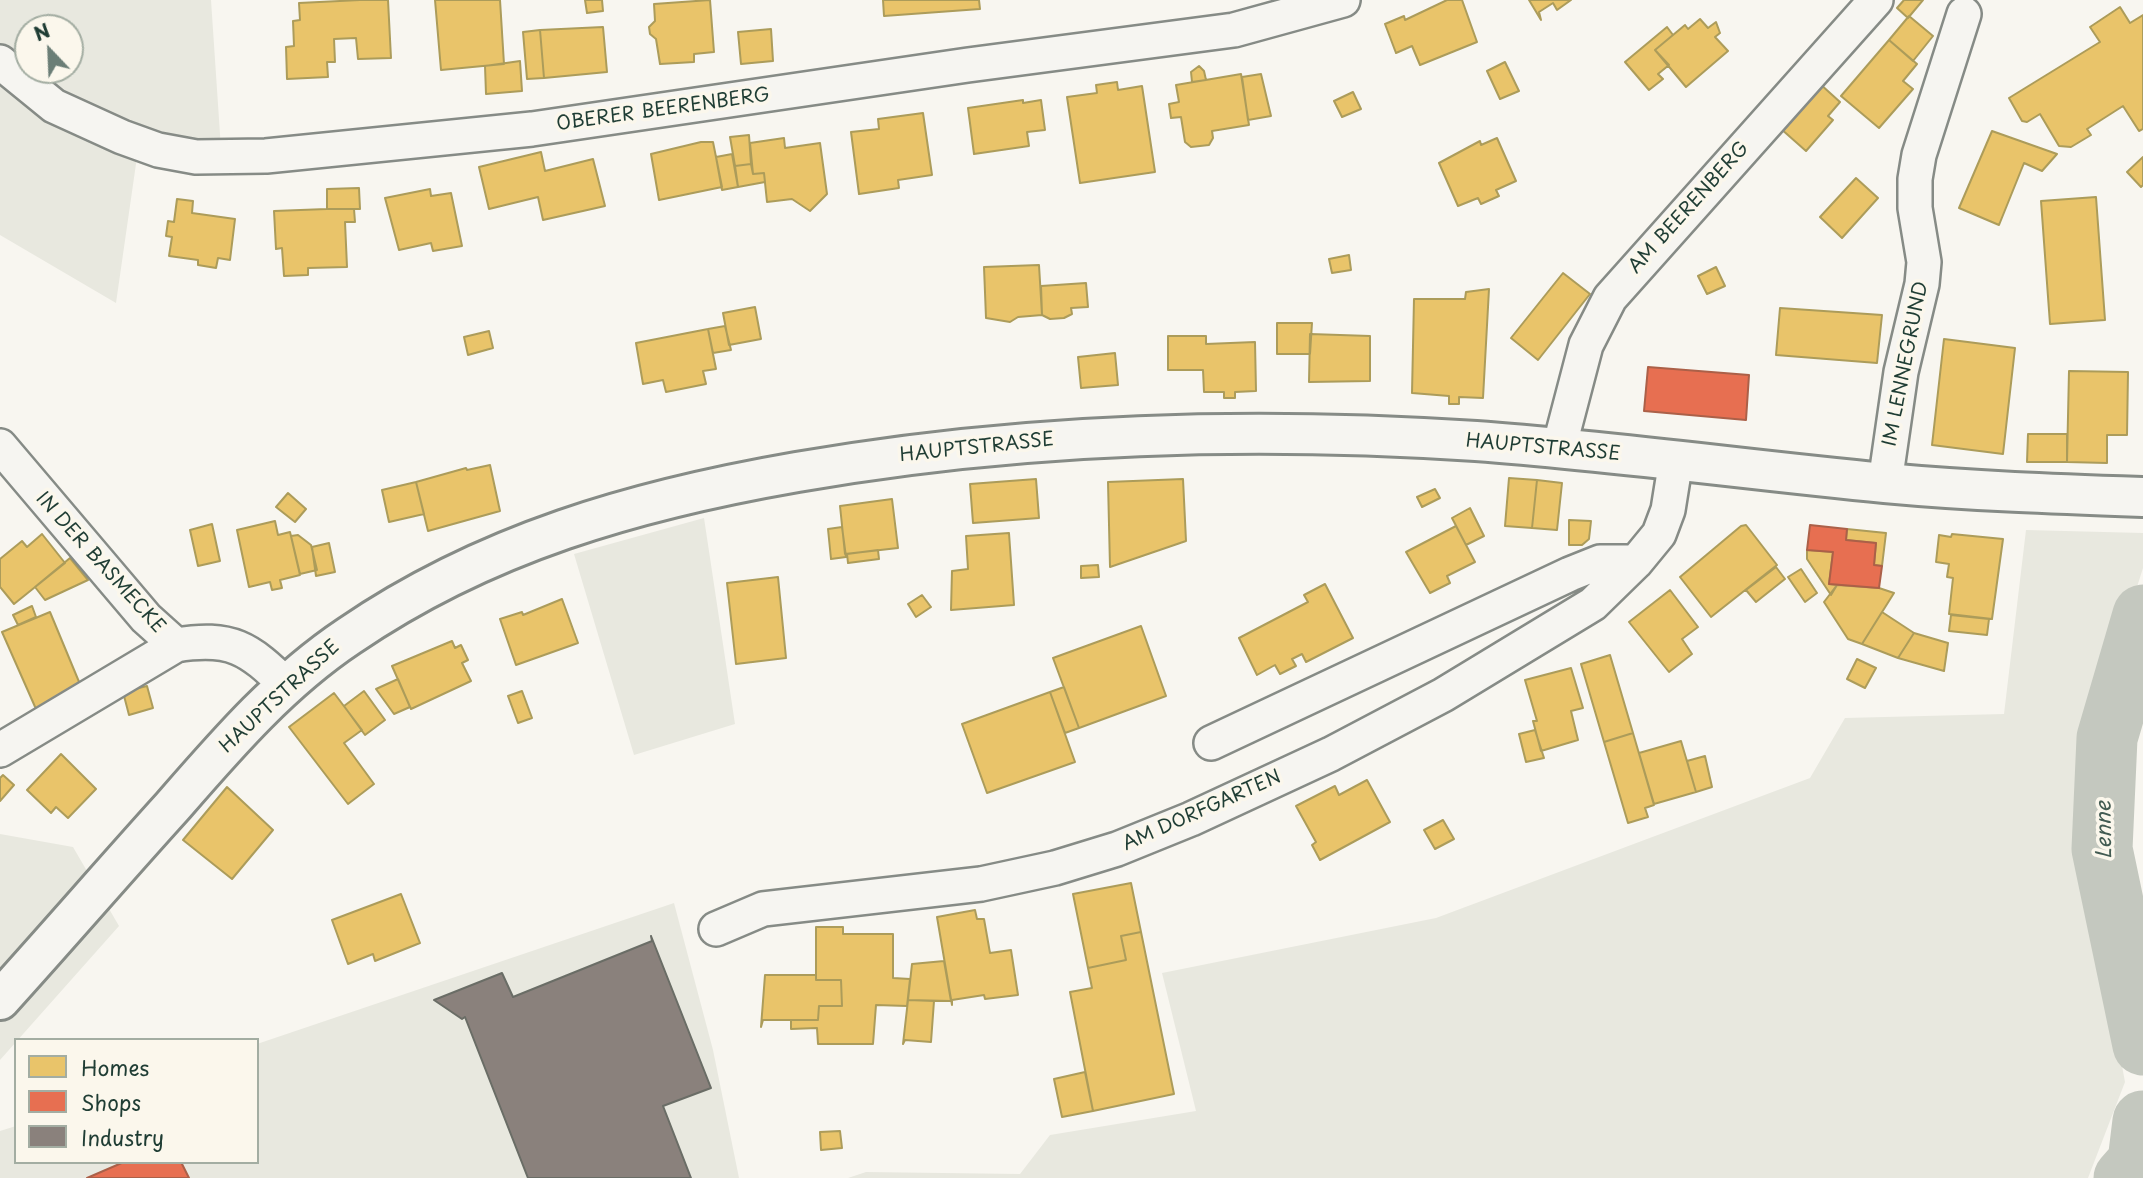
<!DOCTYPE html>
<html>
<head>
<meta charset="utf-8">
<style>
	body { margin:0 }
	#map { position:relative; width:2143px; height:1178px; overflow:hidden; background:#f8f6f0; font-family:"Playpen Sans",sans-serif }
	canvas { display:block }
	.legend { position:absolute; left:14px; top:1038px; width:245px; height:126px; box-sizing:border-box; background:#fbf7ec; border:2px solid #a3ada2; margin:0; padding:9px 12px; list-style:none; font-size:21px; color:#1f3d34 }
	.legend li { display:flex; align-items:center; gap:14px; height:35px }
	.legend b { width:35px; border:2px solid #a3ada2 }
	.north { position:absolute; left:14px; top:14px; width:70px; height:70px; box-sizing:border-box; background:#fbf7ec; border:2px solid #a3ada2; border-radius:50%; rotate:337deg; font-size:19px; font-weight:700; line-height:28px; text-align:center; color:#1f3d34 }
	.north::after { content:''; display:block; margin:auto; width:24px; height:32px; background:#6b7e76; clip-path:polygon(50% 0,100% 100%,50% 72%,0 100%) }
</style>
</head>
<body>
<div id="map">
<canvas width="2143" height="1178"></canvas>
<ul class="legend">
<li><b style="height:19px;background:#e9c46a"></b>Homes</li>
<li><b style="height:19px;background:#e76f51"></b>Shops</li>
<li><b style="height:19px;background:#8a817c"></b>Industry</li>
</ul>
<div class="north">N</div>
</div>
<script>
const ctx = document.querySelector('canvas').getContext('2d');
ctx.lineJoin = 'round';
function fillPath(path, color) { ctx.fillStyle = color; ctx.fill(path, 'evenodd'); }
function strokePath(path, color, width, dash) { ctx.strokeStyle = color; ctx.lineWidth = width; ctx.lineCap = dash ? 'butt' : 'round'; ctx.setLineDash(dash || []); ctx.stroke(path); }
function write(font, color, halo, rows, align = 'center') {
  ctx.font = font + ' "Playpen Sans",sans-serif'; ctx.lineWidth = 7; ctx.setLineDash([]); ctx.textBaseline = 'middle'; ctx.strokeStyle = halo; ctx.fillStyle = color; for (const [text, x, y, turn = 0] of rows) {
    ctx.save(); ctx.translate(x, y); ctx.rotate((+turn || 0) * Math.PI / 180); ctx.textAlign = isNaN(turn) ? turn : align; if (halo) ctx.strokeText(text, 0, 0); ctx.fillText(text, 0, 0); ctx.restore();
  }
}
fillPath(new Path2D(`
	M0,0h211l10,149 -83,1 -22,153 -116,-68zM28,28h42v42h-42z
	M704,518l31,206 -101,31 -60,-201z
	M2026,530l117,3v35l-50,158 -10,126 42,230 -37,96h-1240l18,-6 154,2 30,-39 146,-24 -34,-138 274,-55 374,-140 35,-60 159,-4z
	M0,834l73,13 46,79 -119,134z
	M674,903l39,147 26,128h-739v-47l16,-5v36h241v-118z`), '#e8e8df');
const homes = new Path2D(`
	M360,0h28l3,58 -33,1 -2,-21 -22,1 1,23h-8l1,15 -41,2 -1,-32 8,-1 -1,-25 7,-1 -1,-17z
	M435,0h65l4,64 -63,6z
	M585,0h17l1,11 -16,2z
	M710,0l4,52 -20,2v8l-34,2 -4,-25 -6,-5 -1,-7 6,-6 -1,-17z
	M883,0h96l1,9 -96,7z
	M1447,0h15l15,42 -57,23 -8,-19 -16,7 -11,-29 19,-8 1,4z
	M1529,0h42l-14,10 -4,-7 -14,9 2,8z
	M1904,0h19l-15,18 -11,-10z
	M2120,7l10,16 13,-8v114l-4,2 -16,-25 -36,23 4,6 -20,12 -12,-1 -19,-32 -13,8 -5,-1 -13,-23 91,-56 -10,-15z
	M1909,16l24,20 -20,25 -24,-21z
	M1700,19l8,9 8,-6 4,11 -5,4 13,14 -42,36 -31,-37 30,-25 3,4z
	M603,27l4,45 -63,6 -4,-48z
	M1667,27l6,8 -18,15 14,15 -11,9 5,5 -14,11 -24,-28z
	M771,29l2,32 -32,3 -3,-32z
	M540,30l4,48 -17,1 -4,-47z
	M1889,40l28,24 -14,17 10,8 -34,39 -38,-32z
	M520,61l2,30 -36,3 -1,-28z
	M1505,62l14,29 -19,8 -13,-28z
	M1199,66l5,5 2,9 -14,2 -1,-10z
	M1241,74l8,51 -37,6 1,7 -4,7 -18,2 -6,-5 -4,-25 -10,1 -2,-14 10,-2 -3,-17z
	M1261,74l10,42 -23,4 -6,-43z
	M1117,82l1,8 24,-4 13,86 -75,11 -13,-86 30,-4 -1,-8z
	M1819,83l21,19 -12,14 5,4 -27,31 -26,-23z
	M1353,92l8,17 -19,8 -8,-16z
	M1023,100v3l18,-3 4,30 -18,2 2,14 -55,8 -6,-46z
	M923,113l9,62 -34,5 1,8 -40,6 -8,-62 28,-3 -1,-10z
	M1992,131l65,23 -15,17 -18,-8 -25,62 -40,-17z
	M749,135l2,29 -16,2 -5,-29z
	M784,138l1,10 35,-5 7,51 -17,17 -18,-12 -25,3 -3,-29 -11,1 -3,-31z
	M1497,138l19,43 -20,9 3,6 -18,8 -3,-6 -20,8 -19,-43 41,-22 1,4z
	M701,142h12l9,45 -63,13 -8,-46z
	M541,152l4,19 48,-12 12,47 -62,14 -5,-23 -49,12 -10,-42z
	M732,154l6,33 -16,3 -6,-33z
	M2143,157v28l-2,2 -14,-15z
	M751,164l2,10 11,-1 1,9 -27,5 -3,-21z
	M1856,178l22,20 -36,40 -22,-21z
	M359,188l1,21h-33v-20z
	M430,189l1,7 20,-3 11,53 -29,5 -2,-8 -32,7 -14,-52z
	M2096,197l9,123 -55,4 -9,-123z
	M177,199l16,2 -1,12 43,6 -5,41 -12,-2 -2,10 -18,-3v-5l-29,-4 3,-19 -6,-1 2,-15 6,1z
	M327,209h27l1,13h-10l2,45 -39,1v7l-24,1 -2,-28 -6,1 -2,-38z
	M1349,255l2,15 -19,3 -3,-14z
	M1039,265l3,50 -24,2 -8,5 -24,-4 -2,-51z
	M1716,267l9,19 -18,8 -9,-18z
	M1563,273l27,21 -52,66 -27,-22z
	M1086,283l2,24 -17,1 1,6 -8,4 -14,1 -8,-4 -1,-29z
	M1489,289l-6,109 -24,-1v7h-10v-8l-37,-3 2,-94h51l1,-7z
	M755,307l6,32 -32,6 -6,-32z
	M1780,308l102,7 -5,48 -101,-8z
	M1277,323h35l-2,31h-33z
	M725,326l6,24 -18,3 -5,-24z
	M708,329l8,40 -13,2 3,13 -40,8 -3,-12 -20,4 -7,-41z
	M489,331l4,17 -25,7 -4,-18z
	M1310,334l60,2v45l-61,1z
	M1168,336h38v8l49,-2 1,49 -21,1v6h-11v-6h-20l-1,-22h-35z
	M1944,339l71,9 -12,106 -71,-9z
	M1115,353l3,32 -37,3 -3,-31z
	M2069,371l59,1 -1,63h-20v28l-40,-1z
	M2028,434h39v28h-40z
	M490,465l10,46 -72,20 -12,-49 50,-14 1,2z
	M1509,478l28,2 -5,48 -27,-2z
	M1036,479l3,39 -66,5 -3,-39z
	M1183,479l3,62 -76,26 -2,-85z
	M1537,480l25,3 -5,47 -25,-2z
	M416,482l8,32 -35,8 -7,-32z
	M1435,489l5,9 -18,9 -5,-10z
	M288,493l18,16 -11,13 -19,-15z
	M892,499l6,49 -53,6 -5,-48z
	M1470,508l14,28 -18,9 -14,-27z
	M1569,520l22,1 -2,18 -7,6h-13z
	M275,521l3,14 12,-3 10,43 -20,5 2,8 -10,2 -2,-8 -21,5 -12,-57z
	M212,524l8,37 -22,5 -8,-36z
	M1746,525l31,40 -66,52 -31,-40 61,-51z
	M1456,526l19,36 -28,14 3,7 -20,10 -24,-41z
	M842,527l4,30 -15,2 -3,-30z
	M1847,529l39,4 -4,33 -8,-1 2,-22 -30,-3z
	M1009,533l5,72 -63,5 1,-39 16,-2 -2,-33z
	M42,534l23,29 -51,41 -14,-17v-28l22,-18 5,6z
	M1952,534l51,5 -11,80 -43,-5 4,-36 -6,-1 2,-13 -13,-2 3,-27 12,2z
	M298,535l13,10 6,25 -17,4 -9,-38z
	M329,543l6,29 -19,4 -4,-29z
	M878,550l1,9 -31,4 -1,-9z
	M1807,550l26,2 -4,32 8,1 -6,10 -24,-36z
	M70,558l18,22 -43,20 -10,-13z
	M1098,565l1,12 -18,1v-12z
	M1776,567l9,12 -29,23 -10,-12z
	M1801,569l16,24 -12,9 -17,-25z
	M778,577l8,81 -50,6 -9,-81z
	M1325,584l28,54 -47,24 -4,-8 -10,5 4,7 -16,8 -5,-9 -18,10 -18,-37 69,-36 -4,-7z
	M1837,585l42,3 15,5 -32,51 -14,-5 -24,-37z
	M1670,590l28,37 -16,12 10,15 -23,18 -40,-50z
	M922,595l9,12 -15,10 -8,-13z
	M562,599l16,44 -62,22 -16,-46 22,-7 1,3z
	M32,606l4,11 -18,8 -5,-10z
	M50,612l32,77 -46,20 -34,-77z
	M1882,612l32,21 -16,25 -36,-14z
	M1951,615l38,4 -2,16 -38,-4z
	M1141,626l25,70 -87,32 -26,-70z
	M1914,633l34,10 -4,28 -46,-13z
	M452,641l3,7 6,-3 7,15 -6,3 9,18 -60,28 -19,-43z
	M1610,655l23,78 -29,9 -23,-78z
	M1857,659l19,9 -11,20 -18,-9z
	M1571,668l12,40 -12,3 7,29 -37,11 -8,-30h4l-12,-41z
	M398,679l12,28 -16,7 -18,-25z
	M147,686l6,22 -24,7 -6,-23z
	M1064,687l15,41 -14,5 -15,-41z
	M364,691l21,29 -20,15 -21,-29z
	M522,691l10,27 -14,5 -10,-27z
	M1050,692l25,70 -88,31 -25,-69z
	M334,693l28,37 -18,13 30,41 -26,20 -59,-77z
	M1535,730l9,28 -18,4 -7,-28z
	M1633,733l21,72 -9,3 3,9 -20,6 -24,-81z
	M1681,741l15,51 -42,12 -15,-51z
	M61,754l35,35 -28,29 -12,-11 -5,6 -24,-23z
	M1705,756l7,31 -16,5 -9,-31z
	M3,775l11,10 -14,16v-23z
	M1367,780l23,42 -70,38 -8,-15 4,-3 -20,-36 39,-20 4,9z
	M227,787l46,43 -41,49 -49,-39z
	M1443,820l11,19 -19,10 -11,-19z
	M1131,883l10,49 -20,4 5,24 -38,8 -15,-74z
	M401,894l19,49 -45,18 -2,-7 -25,10 -16,-44z
	M975,910l2,9h7l6,34 21,-3 7,45 -33,4 -1,-4 -32,5v5l-15,-88z
	M816,927h27v7h50v44l17,1 -3,27 -31,-1 -3,39h-55l-1,-16 -26,1v-9h27l1,-14h23l-1,-26h-25z
	M1141,932l33,162 -81,17 -23,-119 22,-4 -4,-20 38,-8 -5,-24z
	M944,961l7,40 -43,-1 4,-36z
	M765,975h51v5h25l1,26h-23l-1,14h-55l-2,7z
	M908,1000l26,1 -3,41 -26,-2 -2,4z
	M1085,1072l8,39 -31,6 -8,-38z
	M840,1131l2,17 -21,2 -1,-18z`);
fillPath(homes, '#e9c46a');
strokePath(homes, '#ac9c5a', 2);
const shops = new Path2D(`
	M1648,367l101,8 -3,45 -102,-9z
	M1810,525l37,4 -1,11 30,3 -2,22 8,1 -3,22 -50,-4 4,-32 -26,-2z
	M124,1162h57l8,16h-102z`);
fillPath(shops, '#e76f51');
strokePath(shops, '#ab6048', 2);
const industry = new Path2D(`
	M651,936l60,152 -48,18 28,72h-163l-63,-161 -3,2 -28,-19 68,-27 11,24 139,-56z`);
fillPath(industry, '#8a817c');
strokePath(industry, '#6a6d66', 2);
strokePath(new Path2D(`
	M2143,615l-36,123 -5,111 41,196
	M2124,1178l14,-16 5,-41`), '#c4c8bf', 61);
const street = new Path2D(`
	M0,62l54,44 68,31 36,13 38,7 70,-1 266,-27 436,-64 266,-35 109,-30
	M0,446l146,172 30,27
	M1559,448l27,-103 24,-47 266,-298
	M1885,483l16,-111 21,-88 2,-22 -9,-54v-29l4,-24 45,-141
	M1211,743l359,-169 30,-12h36
	M0,750l176,-105c55,-9 73,3 111,41
	M716,929l47,-20 218,-25 74,-16 62,-19 74,-30 140,-65 112,-59 150,-91 43,-42 23,-28 9,-24 8,-50`);
const primary = new Path2D(`
	M0,1000c58,-64 114,-129 172,-193 54,-62 108,-125 177,-171 136,-93 287,-136 448,-164 223,-39 453,-46 679,-31 137,10 273,29 409,42 86,8 172,11 258,14`);
strokePath(street, '#868b86', 38);
strokePath(primary, '#868b86', 44);
strokePath(street, '#f6f5f1', 33);
strokePath(primary, '#f6f5f1', 38);
write('19px', '#1f3d34', '#fbf7ec', [
	["OBERER BEERENBERG",663,110,-8],
	["AM BEERENBERG",1689,208,-48],
	["IM LENNEGRUND",1906,364,-79],
	["HAUPTSTRASSE",977,448,-6],
	["HAUPTSTRASSE",1543,448,5],
	["IN DER BASMECKE",100,563,48],
	["HAUPTSTRASSE",280,697,-43],
	["AM DORFGARTEN",1202,811,-24]
]);
write('italic 21px', '#425b52', '#fbf7ec', [
	["Lenne",2105,830,-91]
]);
</script>
</body>
</html>
